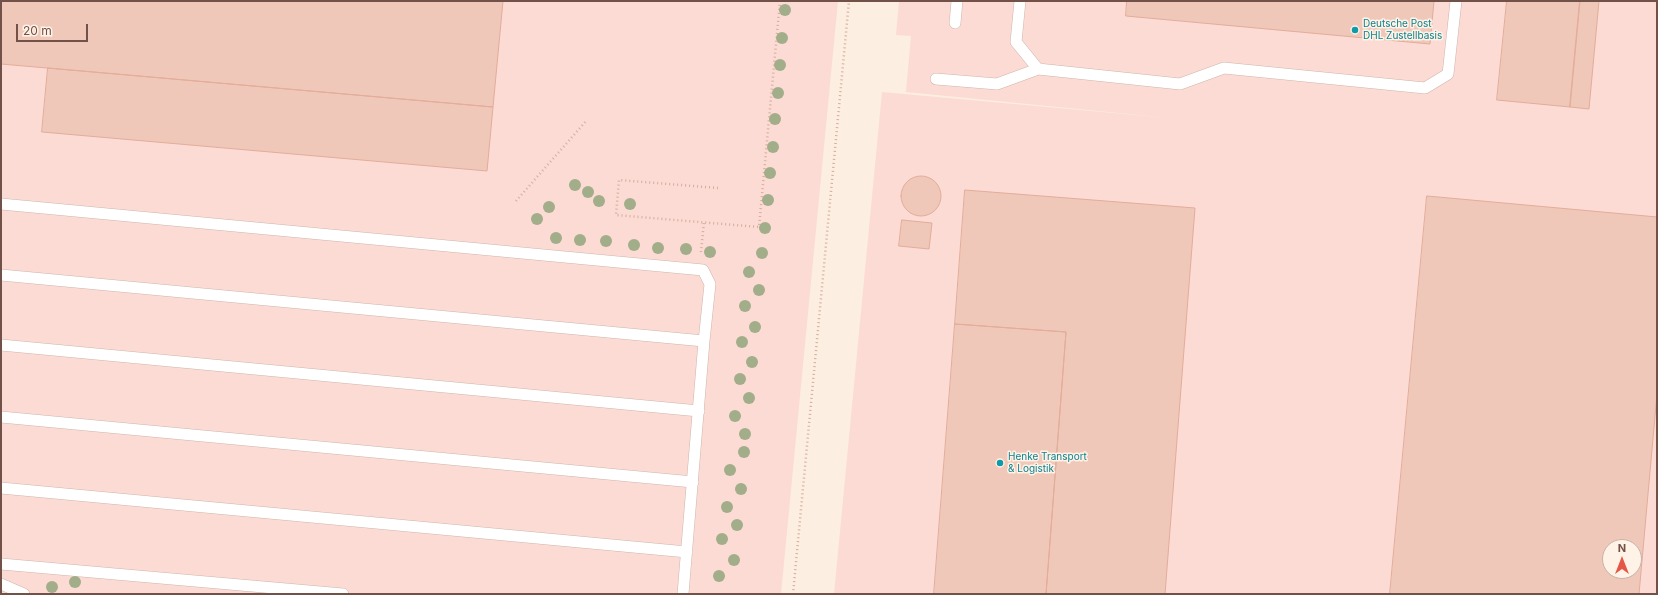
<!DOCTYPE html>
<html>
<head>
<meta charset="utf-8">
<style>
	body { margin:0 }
	#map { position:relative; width:1658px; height:595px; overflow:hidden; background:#fceee1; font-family:Inter,sans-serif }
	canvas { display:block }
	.frame { position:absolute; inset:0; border:2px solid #725248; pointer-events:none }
	.north { position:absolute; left:1602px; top:539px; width:40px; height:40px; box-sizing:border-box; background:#fff2e7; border:1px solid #c7b2a7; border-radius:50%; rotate:0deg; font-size:11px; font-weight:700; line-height:16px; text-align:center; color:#725248 }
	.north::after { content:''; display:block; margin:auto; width:14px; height:18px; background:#e45747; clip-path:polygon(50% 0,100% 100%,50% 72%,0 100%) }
	.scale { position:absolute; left:16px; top:24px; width:72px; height:18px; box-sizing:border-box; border:2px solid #725248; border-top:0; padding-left:5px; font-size:12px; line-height:14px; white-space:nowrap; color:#725248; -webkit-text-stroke:3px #fff2e7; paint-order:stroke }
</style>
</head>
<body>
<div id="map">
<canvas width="1658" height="595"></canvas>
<div class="frame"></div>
<div class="north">N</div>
<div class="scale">20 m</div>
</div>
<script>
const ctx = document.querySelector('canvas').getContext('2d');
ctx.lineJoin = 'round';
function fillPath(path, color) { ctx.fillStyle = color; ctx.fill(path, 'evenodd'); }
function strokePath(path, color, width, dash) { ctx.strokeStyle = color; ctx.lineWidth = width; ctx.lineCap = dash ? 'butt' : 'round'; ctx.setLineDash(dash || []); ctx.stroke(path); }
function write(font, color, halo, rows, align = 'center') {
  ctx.font = font + ' Inter,sans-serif'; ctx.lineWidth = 3; ctx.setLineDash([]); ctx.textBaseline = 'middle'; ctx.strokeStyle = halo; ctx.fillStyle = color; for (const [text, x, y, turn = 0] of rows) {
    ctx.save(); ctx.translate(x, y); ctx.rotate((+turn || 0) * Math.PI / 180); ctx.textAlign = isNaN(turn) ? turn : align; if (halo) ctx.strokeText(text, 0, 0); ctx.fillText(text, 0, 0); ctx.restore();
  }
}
fillPath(new Path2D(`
	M1,1h837l-57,593h-780z
	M899,1h758v593h-823l48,-502 287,26 -263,-26 5,-56 -15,-1zM1610,547h24v24h-24z`), '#fcdbd4');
const building = new Path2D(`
	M1,1h502l-10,106 -492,-43z
	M1127,1h307l-4,43 -304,-28z
	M1507,1h73l-10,106 -73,-7z
	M1580,1h19l-10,108 -19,-2z
	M48,68l445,39 -6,64 -445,-39z
	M901 196a20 20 0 1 1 40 0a20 20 0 1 1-40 0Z
	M965,190l230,18 -30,386h-119l20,-262 -111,-8z
	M1427,196l230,21v177l-18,200h-249zM1610,547h24v24h-24z
	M902,220l30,3 -3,26 -30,-3z
	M955,324l111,8 -20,262h-112z`);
fillPath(building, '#f0c8b9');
strokePath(building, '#e3ad9a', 1);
const service = new Path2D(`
	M1020,1l-4,41 22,27 142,15 44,-16 201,20 23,-14 8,-73
	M955,23l2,-22
	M936,79l61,5 41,-15
	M1,204l702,66 7,14 -6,57 -21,253
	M1,275l703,66
	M1,345l698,66
	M1,417l692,65
	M1,488l686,64
	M1,564l342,30
	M1,584l23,10`);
strokePath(service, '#ceb6ab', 12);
strokePath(new Path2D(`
	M718,188l-99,-8 -3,35 143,12 21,-226
	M516,201l71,-81
	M701,252l3,-30
	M793,594l56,-593`), '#d5ac9d', 2.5, [1, 3]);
strokePath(service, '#fff', 11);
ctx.fillStyle = '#a2ad89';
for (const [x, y] of [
	[785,10],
	[782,38],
	[780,65],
	[778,93],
	[775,119],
	[773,147],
	[770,173],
	[575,185],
	[588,192],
	[768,200],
	[599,201],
	[630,204],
	[549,207],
	[537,219],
	[765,228],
	[556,238],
	[580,240],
	[606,241],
	[634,245],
	[658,248],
	[686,249],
	[710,252],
	[762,253],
	[749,272],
	[759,290],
	[745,306],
	[755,327],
	[742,342],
	[752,362],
	[740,379],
	[749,398],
	[735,416],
	[745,434],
	[744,452],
	[730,470],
	[741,489],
	[727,507],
	[737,525],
	[722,539],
	[734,560],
	[719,576],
	[75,582],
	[52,587]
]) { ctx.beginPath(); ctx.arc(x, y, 6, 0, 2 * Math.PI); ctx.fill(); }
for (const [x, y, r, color] of [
	[1355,30,4,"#0f9aa8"],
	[1000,463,4,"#0f9aa8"]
]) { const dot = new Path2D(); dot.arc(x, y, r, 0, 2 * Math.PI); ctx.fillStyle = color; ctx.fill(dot); strokePath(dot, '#fff2e7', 1.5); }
write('10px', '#0d838f', '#fff2e7', [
	["Deutsche Post",1363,24],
	["DHL Zustellbasis",1363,36],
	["Henke Transport",1008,457],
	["& Logistik",1008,469]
], 'left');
</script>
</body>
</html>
